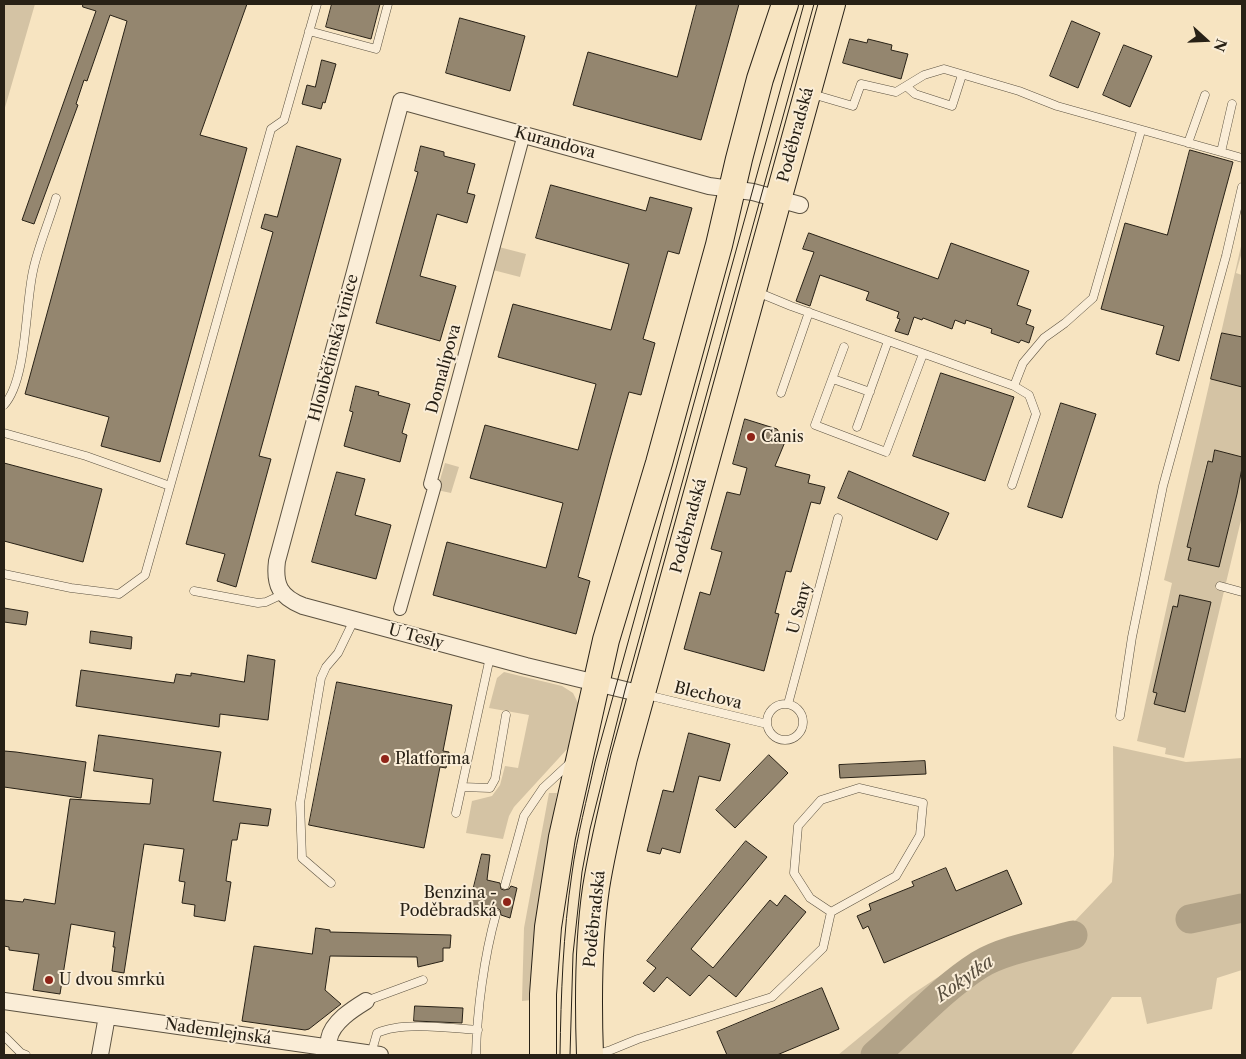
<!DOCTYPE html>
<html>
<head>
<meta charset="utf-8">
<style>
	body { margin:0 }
	#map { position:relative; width:1246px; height:1059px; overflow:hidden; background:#f7e4c1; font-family:"Libre Caslon Text",serif }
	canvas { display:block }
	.frame { position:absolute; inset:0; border:5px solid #282116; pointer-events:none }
	.north { position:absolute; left:1181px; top:15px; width:50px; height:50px; -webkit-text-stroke:4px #faedd7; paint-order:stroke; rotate:110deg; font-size:14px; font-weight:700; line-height:20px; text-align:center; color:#282116 }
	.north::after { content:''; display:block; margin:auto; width:18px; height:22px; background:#282116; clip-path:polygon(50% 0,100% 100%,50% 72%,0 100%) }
</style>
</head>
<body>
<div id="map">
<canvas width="1246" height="1059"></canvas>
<div class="frame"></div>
<div class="north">N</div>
</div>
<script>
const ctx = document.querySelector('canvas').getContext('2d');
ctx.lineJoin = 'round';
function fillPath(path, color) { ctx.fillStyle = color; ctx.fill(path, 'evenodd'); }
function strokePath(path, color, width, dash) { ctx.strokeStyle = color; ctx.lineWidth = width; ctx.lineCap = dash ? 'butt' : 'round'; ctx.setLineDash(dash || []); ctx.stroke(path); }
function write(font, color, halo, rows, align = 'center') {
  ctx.font = font + ' "Libre Caslon Text",serif'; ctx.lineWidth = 4; ctx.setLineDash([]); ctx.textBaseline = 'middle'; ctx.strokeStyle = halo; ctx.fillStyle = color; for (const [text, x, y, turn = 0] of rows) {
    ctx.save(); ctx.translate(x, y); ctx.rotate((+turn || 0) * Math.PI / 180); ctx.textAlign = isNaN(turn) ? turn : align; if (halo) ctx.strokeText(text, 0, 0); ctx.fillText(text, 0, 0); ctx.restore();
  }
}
fillPath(new Path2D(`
	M4,4h31l-31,107z
	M1242,242v10l-6,21 6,2v62l-20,-4 -11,46 31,8v70l-27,-7 -3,12 -5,-1 -7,31 -2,24 -4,-1 -7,31 41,-16 14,-62v48l-58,242 -19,-4 1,-6 -29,-7 35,-158 -8,-3zM1181,595l30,7 -26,109 -31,-7 3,-11 -4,-2 20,-85 4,1z
	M499,247l27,7 -6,23 -27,-7z
	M445,463l14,4 -8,26 -14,-3z
	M504,672l58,14 11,7 6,12 -10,42 -55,60 -5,9 -6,23 -37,-6 6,-32 20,-5 8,-11 5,-19 13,2 11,-53 -40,-7 8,-30z
	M1113,746l73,16 56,-4v212l-25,8 -5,31 -65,15 -6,-27h-29l-41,58h-233l73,-60 68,-45 95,-28 38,-40 2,-27z
	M549,793h8l-16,97 -9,110 -10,1 2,-73z`), '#d4c3a4');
strokePath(new Path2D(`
	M1190,919l52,-11
	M875,1055c35,-30 65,-65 104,-90 24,-15 65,-22 94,-30`), '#b1a287', 29);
const building = new Path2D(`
	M83,4h164l-47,131 47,13 -87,314 -59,-16 8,-29 -84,-23 102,-373 -17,-6 -23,66 -3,-1 -8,24 2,1 -44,119 -12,-4 74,-209 -13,-4z
	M332,4h48l-9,35 -45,-12z
	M697,4h42l-38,136 -128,-35 15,-53 89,25z
	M460,18l65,18 -15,55 -64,-18z
	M1072,21l28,12 -22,55 -28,-12z
	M850,39l17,4 1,-4 24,6 -1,5 17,4 -7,25 -58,-16z
	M1124,45l28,11 -22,51 -27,-12z
	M322,60l14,4 -11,39 -2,-1 -2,7 -19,-5 5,-19 8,2z
	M297,146l44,13 -82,297 12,3 -35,128 -19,-6 8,-27 -39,-10 87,-312 -12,-4 4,-14 12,3z
	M421,146l23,6v4l31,8 -8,29 8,2 -8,28 -30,-9 -17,62 36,10 -16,55 -64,-18 42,-151 -3,-1z
	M1190,150l43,12 -54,199 -23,-7 8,-28 -63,-17 24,-86 42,12z
	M551,185l95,26 4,-14 42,11 -13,46 -11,-3 -25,88 12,4 -14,52 -12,-3 -19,67 -32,118 12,4 -14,53 -143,-39 14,-53 99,26 17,-65 -93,-25 15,-53 93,25 18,-66 -98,-27 15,-53 98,26 18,-66 -93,-26z
	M809,233l129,46 13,-36 78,28 -12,34 14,5 -5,14 8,3 -5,16 -8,-3 -2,3 -28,-10 1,-4 -26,-9 -1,4 -10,-4 -3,9 -29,-11 -1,2 -8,-3 -6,18 -13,-4 5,-12 -3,-1 2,-6 -33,-12 3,-8 -49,-17 -10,31 -14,-5 18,-49 -11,-3z
	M1222,333l20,4v50l-31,-8z
	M941,373l73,24 -29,84 -72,-25z
	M356,386l23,6 -1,3 32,9 -8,29 5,2 -7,27 -56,-16 9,-34 -3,-1z
	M1061,403l35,11 -34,104 -34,-11z
	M745,419l32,10 3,5 7,3 -12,29 35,9 -2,8 17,4 -5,17 -9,-2 -20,70 -5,-1 -11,42 4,1 -15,57 -80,-22 16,-57 10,3 12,-43 -11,-3 16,-57 13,3 7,-27 -14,-4z
	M1215,450l27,7v11l-5,26 -18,73 -31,-7 3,-12 -4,-1 21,-86 4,1z
	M4,463l98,26 -19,73 -79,-21z
	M849,471l100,42 -12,27 -99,-42z
	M337,472l28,7 -10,36 36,10 -15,54 -64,-17z
	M1180,595l31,7 -26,110 -31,-8 3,-11 -4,-1 20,-86 4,1z
	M4,608l24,4 -2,13 -22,-3z
	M91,631l41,6 -1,12 -41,-6z
	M248,655l27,5 -7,60 -48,-6 -1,13 -143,-21 5,-36 93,13 2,-9 15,2v-3l53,9z
	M337,682l115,23 -9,46 6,1 -3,16 -6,-1 -16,81 -115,-23z
	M689,733l41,11 -10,37 -21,-5 -19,77 -18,-5 -2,6 -13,-3 16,-61 10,2z
	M99,735l122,17 -8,49 58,8 -3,17 -28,-3 -3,17h-5l-6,41 5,1 -6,39 -31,-5 1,-11 -13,-2 3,-21 -6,-1 5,-32 -40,-5 -20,129 -12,-2 3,-24h-2l2,-15 -44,-8 -11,70 -27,-4 6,-36 -30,-4v-3l-5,-1v-46l19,2 1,-3 31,5 15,-105 80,5 3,-25 -59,-8z
	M4,751l12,1 70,10 -5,36 -77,-11z
	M769,755l19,18 -53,55 -19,-18z
	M925,761l1,13 -86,4 -1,-13z
	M746,841l21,16 -76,92 22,19 57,-68 7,6 8,-11 21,17 -70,85 -27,-22 -19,21 -23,-19 -13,15 -11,-9 13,-15 -9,-7z
	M482,854l8,1 -3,25 13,3 1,6 3,1 5,-1 2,-3 6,2 -7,30 -9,-3 -1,-5 -3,-2 -5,2 -1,3 -22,-6z
	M946,868l10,23 51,-21 15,34 -138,59 -16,-37 -5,3 -6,-13 14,-6 -2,-6 45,-18 -2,-4z
	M316,928l14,2v2l121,3 -1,13h-7v13l-25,6 -1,-10 -87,-1 -5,34 16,14 -32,25 -4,1 -63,-9 12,-75 58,8z
	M822,988l17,41 -62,26h-50l-10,-23z
	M415,1006l48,2 -1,15 -48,-2z`);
fillPath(building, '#94866f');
strokePath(building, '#282116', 1);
const service = new Path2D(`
	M309,31l67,18 12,-45
	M906,86l9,8 37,12 10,-31
	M812,94l41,12 8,-22 35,8 28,-17 20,-6 75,22 38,15 164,46 11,-48
	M1188,143l17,-48
	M1221,152l21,6
	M757,292l34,14 223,80 15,9 7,19 -24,71
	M844,347l-29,78 71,27 37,-98
	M833,379l37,13
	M1014,386l9,-23 21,-25 21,-15 28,-25 48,-167
	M781,393l28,-81
	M4,405c23,-25 21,-99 29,-134 5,-24 16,-49 23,-73
	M857,427l31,-86
	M4,433l82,23 84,30
	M4,574l67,14 48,6 26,-19 126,-446 13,-9 33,-116
	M1220,586l22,6
	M194,591l64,12 8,-1 17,-8
	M647,695l120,29
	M767 722a18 18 0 1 1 36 0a18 18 0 1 1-36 0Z
	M788,704l50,-186
	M1120,716l12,-79 31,-151 63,-230 16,-69
	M462,787l28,1 5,-9 11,-64
	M456,813l34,-156
	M331,883l-29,-25 -2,-55 21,-125 5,-11 12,-14 16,-33
	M505,885l19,-69 19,-28 27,-25
	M366,1001l57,-21
	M4,1036l17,17 5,2
	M371,1054l6,-21c25,-12 73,-5 101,-3
	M476,1055c1,-45 8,-98 20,-141
	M594,1055l17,-5 27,-11 134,-42 51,-49 8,-36 65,-36 24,-41 3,-32 -64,-15 -38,12 -23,26 -4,47 16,25 21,14`);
const pedestrian = new Path2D(`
	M400,609l35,-124 -5,-1 94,-350`);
const minor = new Path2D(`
	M642,694l-116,-28 -223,-60c-23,-9 -29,-21 -26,-45l124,-460 308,85 44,6 47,13
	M4,1001l376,54
	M100,1055l7,-39
	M328,1055c1,-5 0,-11 1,-16 3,-17 24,-30 37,-38`);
const primary = new Path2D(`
	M543,1055v-61l5,-67 14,-90 44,-197 53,-177 60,-218 20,-86 21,-80 25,-75
	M590,1055c-2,-55 -2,-112 6,-167 7,-44 18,-86 28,-130l208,-754`);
strokePath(service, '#5c5241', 9);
strokePath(pedestrian, '#5c5241', 14);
strokePath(minor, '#5c5241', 18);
strokePath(primary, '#282116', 28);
strokePath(service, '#faedd7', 8);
strokePath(pedestrian, '#faedd7', 12);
strokePath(minor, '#faedd7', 16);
strokePath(primary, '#f7e4c1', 26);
strokePath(new Path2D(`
	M560,1055c1,-61 3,-121 12,-182 5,-37 15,-74 23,-111l209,-758
	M570,1055l3,-101 9,-82 8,-43 35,-139 189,-686`), '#282116', 1);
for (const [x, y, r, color] of [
	[751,437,5,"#8f2418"],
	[385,759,5,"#8f2418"],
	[507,902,5,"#8f2418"],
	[49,980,5,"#8f2418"]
]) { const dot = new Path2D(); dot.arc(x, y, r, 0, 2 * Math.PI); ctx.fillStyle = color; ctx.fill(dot); strokePath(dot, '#faedd7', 2); }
write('16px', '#282116', '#faedd7', [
	["Poděbradská",796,135,-75],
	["Kurandova",555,143,15],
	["Hloubětínská vinice",334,348,-75],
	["Domalípova",444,369,-75],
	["Poděbradská",689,526,-75],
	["U Sany",800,608,-75],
	["U Tesly",416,637,15],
	["Blechova",708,696,14],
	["Poděbradská",595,919,-84],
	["Nademlejnská",218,1032,8]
]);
write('16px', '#282116', '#faedd7', [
	["Canis",761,437],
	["Platforma",395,759],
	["Benzina -",497,893,"right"],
	["Poděbradská",497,911,"right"],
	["U dvou smrků",59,980]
], 'left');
write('italic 18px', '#584e3e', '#faedd7', [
	["Rokytka",965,979,-35]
]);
</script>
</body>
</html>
